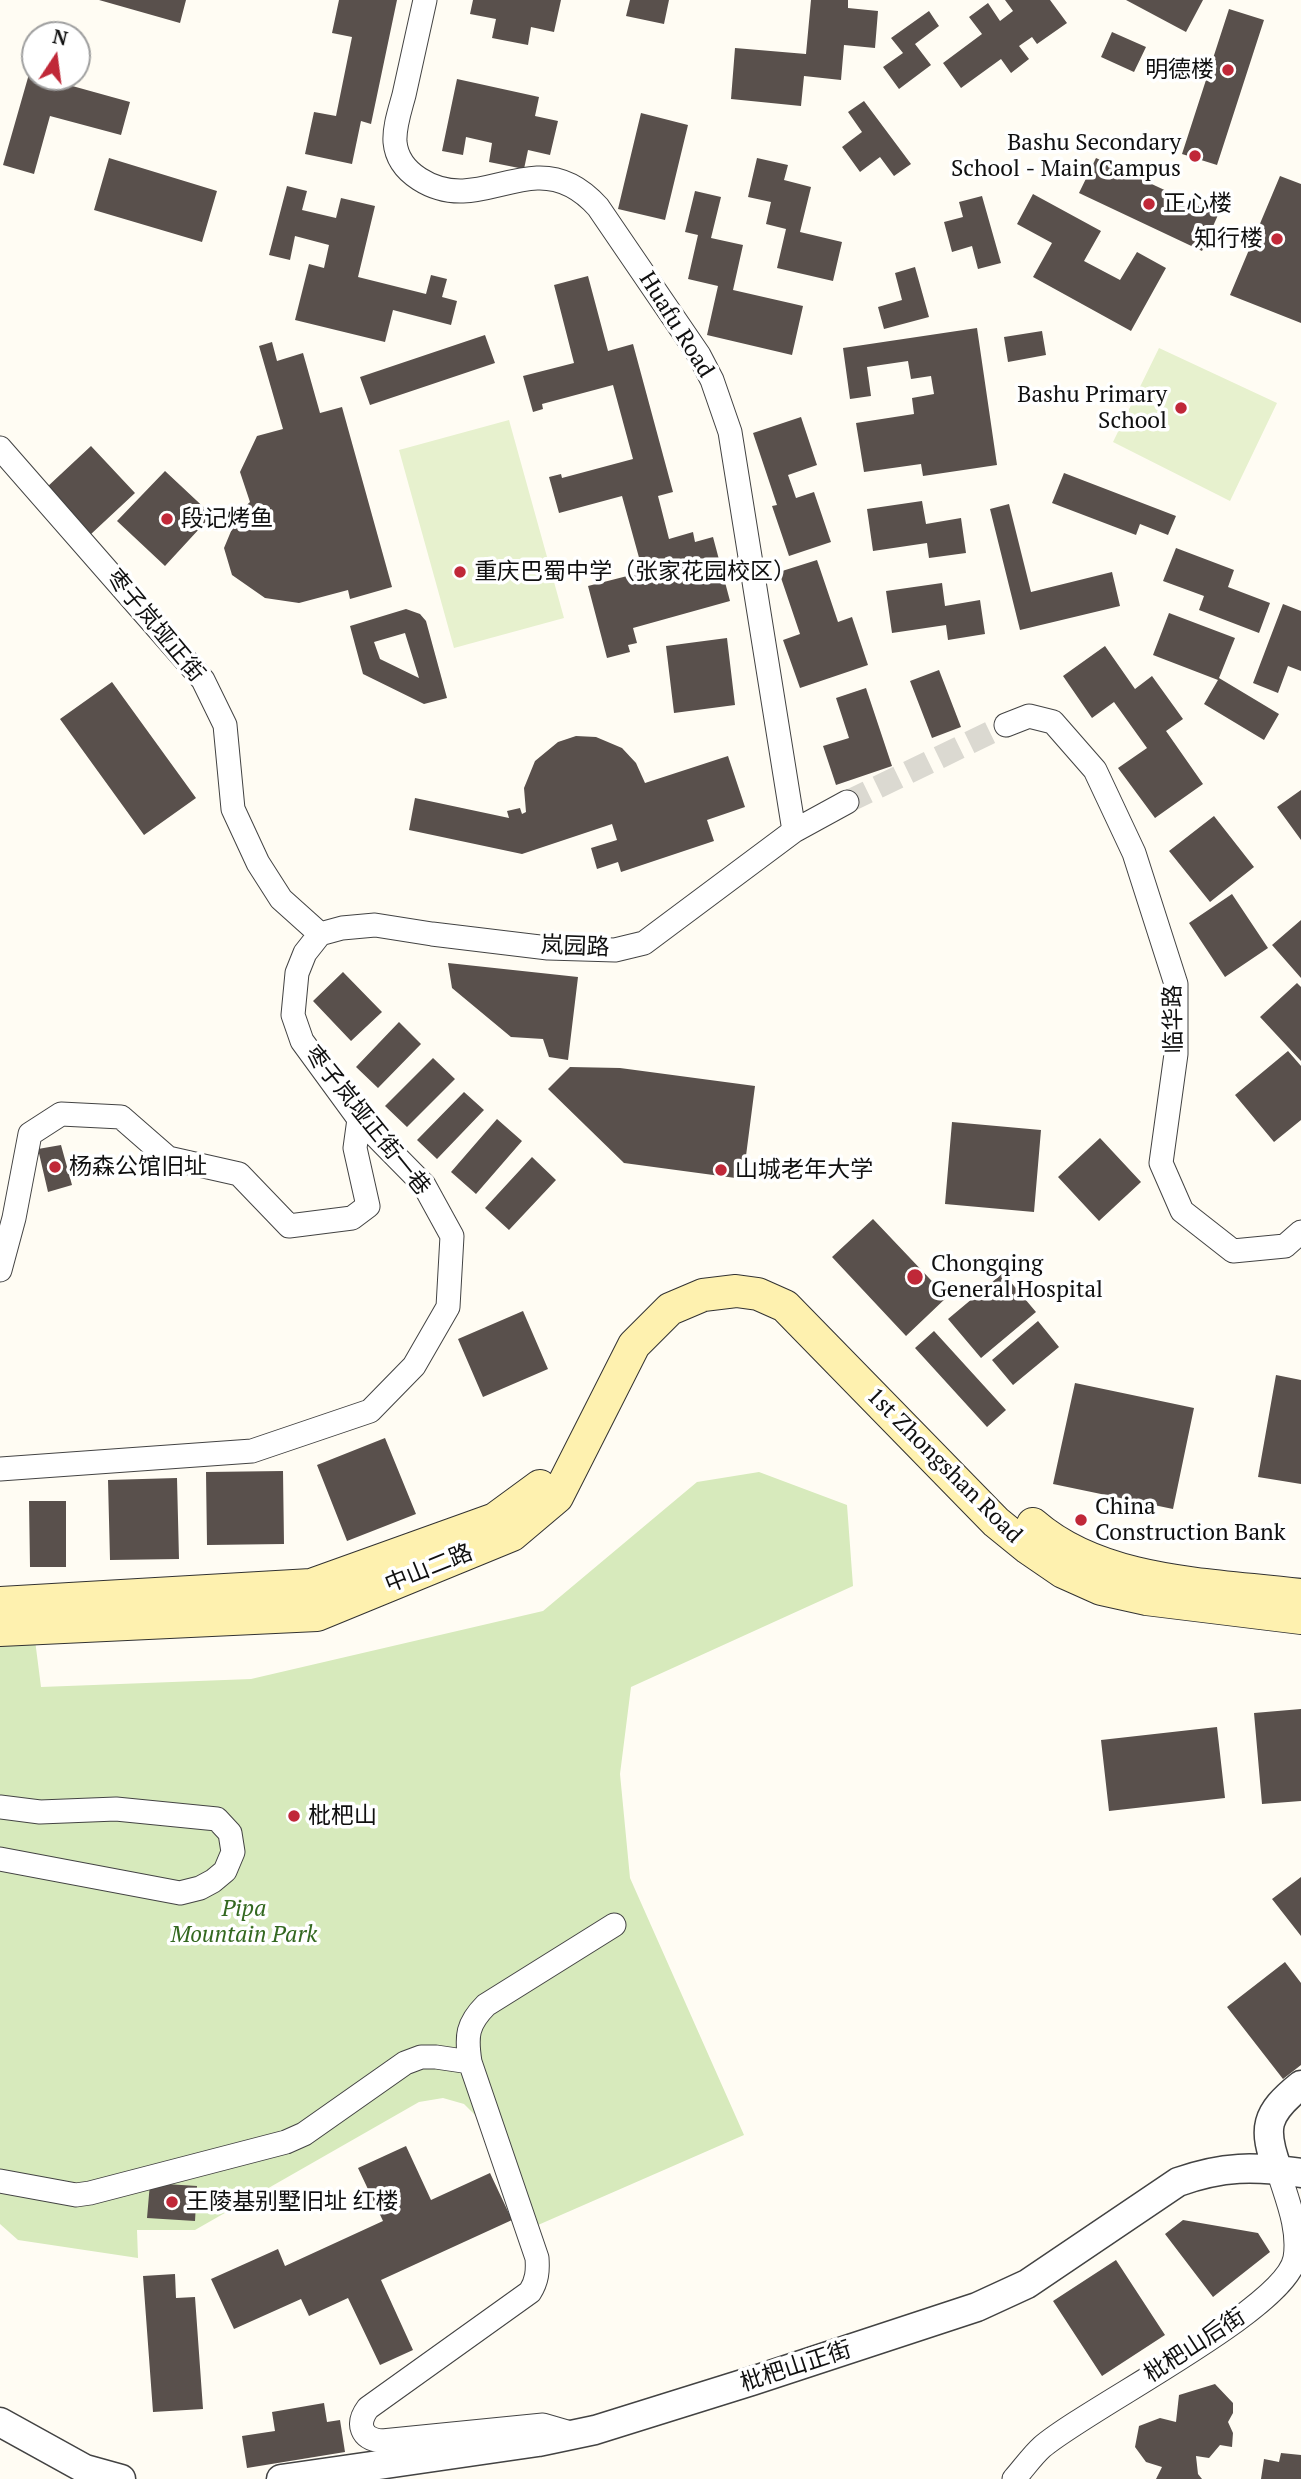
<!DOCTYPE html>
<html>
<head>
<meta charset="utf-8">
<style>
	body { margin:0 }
	#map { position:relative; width:1301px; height:2479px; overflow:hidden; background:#fffcf3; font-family:"PT Serif",serif }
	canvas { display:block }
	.north { position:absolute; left:21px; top:21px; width:70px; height:70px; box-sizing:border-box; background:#fff; border:2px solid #9f9f9f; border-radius:50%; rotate:13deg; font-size:19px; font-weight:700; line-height:28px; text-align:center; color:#101010 }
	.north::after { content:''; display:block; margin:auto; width:24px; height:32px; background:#c02838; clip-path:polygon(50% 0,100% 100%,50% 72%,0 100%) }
</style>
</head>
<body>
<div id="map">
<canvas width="1301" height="2479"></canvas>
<div class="north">N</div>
</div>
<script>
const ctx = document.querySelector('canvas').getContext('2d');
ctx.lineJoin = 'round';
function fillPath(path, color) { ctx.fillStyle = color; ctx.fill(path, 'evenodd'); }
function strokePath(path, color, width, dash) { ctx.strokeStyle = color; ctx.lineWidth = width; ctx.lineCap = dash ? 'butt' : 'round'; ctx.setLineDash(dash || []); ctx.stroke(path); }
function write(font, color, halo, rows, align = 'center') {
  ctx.font = font + ' "PT Serif","Noto Sans SC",serif'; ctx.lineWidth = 7; ctx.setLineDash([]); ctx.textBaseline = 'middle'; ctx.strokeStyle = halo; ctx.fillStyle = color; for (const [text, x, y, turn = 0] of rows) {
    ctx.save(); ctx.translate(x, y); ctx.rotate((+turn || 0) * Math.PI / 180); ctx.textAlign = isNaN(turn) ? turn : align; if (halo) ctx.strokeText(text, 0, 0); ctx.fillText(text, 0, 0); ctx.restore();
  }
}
fillPath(new Path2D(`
	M759,1472l88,33 6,81 -222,101 -11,87 10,104 114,257 -222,97 -40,-110 -18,-18 -21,-6 -24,4 -224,128h-58l1,28 -120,-18 -18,-16v-582l35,-2 6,47 210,-8 292,-68 154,-129z`), '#d7eabc');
fillPath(new Path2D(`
	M1159,348l118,55 -47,98 -117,-59z
	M509,420l55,198 -110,30 -55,-198z`), '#e7f1ce');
fillPath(new Path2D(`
	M99,0h87l-6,23z
	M339,0h58l-26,124 -10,-3 -9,43 -47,-10 9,-42 22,4 16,-79 -20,-4z
	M473,0h88l-7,32 -23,-5 -3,18 -36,-7 4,-19 -26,-5z
	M630,0h39l-5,24 -38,-8z
	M811,0h37v8l30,3 -3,37 -31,-3 -3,35 -37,-4 -3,30 -70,-7 4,-51 71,6z
	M1005,0h45l17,23 -30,21 -5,-7 -13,9 10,13 -18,14 -10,-14 -40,29 -18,-25 39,-29 -13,-17 19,-14 12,18 13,-10z
	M1126,0h77l-17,32z
	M1229,9l35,11 -47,145 -35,-11z
	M929,11l10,15 -24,18 16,21 -32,24 -16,-22 20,-14 -12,-15z
	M1112,32l34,15 -12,25 -33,-15z
	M29,74l101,28 -9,33 -71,-19 -16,58 -31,-9z
	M457,79l82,18 -4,19 23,5 -8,34 -22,-5 -4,19 -35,-7 3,-19 -26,-6 -3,18 -21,-4z
	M864,101l47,63 -17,12 -14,-19 -20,15 -18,-25 20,-15 -14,-20z
	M641,113l47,12 -23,95 -47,-11z
	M109,158l108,33 -15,51 -108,-32z
	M757,158l31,7 -4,15 27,7 -11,45 42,10 -9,39 -56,-13 9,-39 -20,-5 5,-22 -23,-5z
	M1096,158l122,57 -16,36 -123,-58z
	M1280,176l21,8v139l-71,-28z
	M287,186l20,5 -5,19 34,8 5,-20 34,8 -17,71 68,17 5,-19 16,4 -5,18 15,4 -6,24 -58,-15 -8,32 -90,-22 14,-56 15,4 5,-23 -34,-9 -5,24 -21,-5z
	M695,191l26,6 -10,41 32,7 -10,45 70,16 -11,49 -85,-20 11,-49 -30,-7 10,-44 -13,-3z
	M1033,194l68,37 -17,30 36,19 17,-28 29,16 -35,63 -98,-54 19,-34 -35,-19z
	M982,196l19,67 -23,6 -6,-23 -20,6 -8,-30 19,-5 -4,-15z
	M915,267l14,50 -45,12 -6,-22 24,-7 -7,-27z
	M588,276l20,75 25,-7 40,148 -15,4 11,43 24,-7 2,10 18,-5 17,64 -97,27 4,15 -9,2 2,7 -23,6 -19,-72 55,-14 -21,-76 -63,17 -10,-36 12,-3 1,4 71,-19 -20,-74 -71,19 1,5 -10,3 -10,-36 51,-13 -20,-78z
	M977,328l20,137 -74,11 -2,-12 -57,8 -8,-49 58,-9 -2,-16 22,-4 -3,-18 -20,3 -3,-18 -41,6 4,29 -21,3 -7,-51z
	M1042,331l4,24 -38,7 -4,-25z
	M485,335l10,28 -125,42 -10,-28z
	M272,342l5,19 26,-8 17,60 22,-6 50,180 -42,12 -2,-9 -49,13 -34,-5 -33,-23 -8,-27 15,-36 11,-10 -10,-30 17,-36 26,-7 -24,-83z
	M801,417l16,48 -29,10 8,23 18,-6 17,50 -42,14 -17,-50 5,-1 -24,-72z
	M91,446l44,47 -45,42 -44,-47z
	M165,471l47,44 -47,51 -48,-45z
	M1064,473l112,43 -8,19 -28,-11 -4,11 -84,-32z
	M922,501l4,23 35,-6 5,35 -37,5 -2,-15 -54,8 -6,-42z
	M1009,504l22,88 81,-20 8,34 -100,24 -30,-121z
	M1176,548l58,22 -6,17 42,16 -11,30 -60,-23 5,-14 -41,-15z
	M817,560l21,62 14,-5 16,48 -68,23 -17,-48 17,-6 -21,-62z
	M942,583l3,23 35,-6 5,34 -37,6 -2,-15 -54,8 -6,-42z
	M1283,604l18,7v60l-13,-5 -10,27 -25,-10z
	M406,609l14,5 6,7 21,77 -23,6 -61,-30 -13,-48zM405,633l14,45 -39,-19 -6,-17z
	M1169,613l66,25 -16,40 60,36 -15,26 -60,-36 14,-24 -65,-25z
	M727,638l8,67 -61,8 -8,-67z
	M1105,646l30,43 17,-13 31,43 -17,12 37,53 -48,34 -37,-50 29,-20 -33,-46 -22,16 -29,-42z
	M939,670l22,57 -29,11 -22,-57z
	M112,682l84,116 -52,37 -84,-116z
	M866,688l26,78 -56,19 -13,-39 26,-8 -13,-40z
	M576,736l20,1 26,11 14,15 9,20 83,-27 17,51 -38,13 7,21 -93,31 -3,-10 -21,7 -6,-21 26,-8 -5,-16 -90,30 -113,-24 6,-32 94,20 -2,-7 13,-3 2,6 4,-2 -2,-24 11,-27 23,-19z
	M1301,790v50l-24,-33z
	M1214,816l40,51 -44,35 -41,-51z
	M1232,894l36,54 -43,29 -36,-54z
	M1301,920v58l-29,-33z
	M448,963l130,14 -10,83 -19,-3 -6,-18 -32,-2 -59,-49z
	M343,972l39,40 -31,29 -38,-40z
	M1297,983l4,4v74l-41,-44z
	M399,1022l22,22 -43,44 -22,-21z
	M1288,1051l13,15v54l-27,22 -39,-47z
	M433,1058l22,21 -48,48 -22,-21z
	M570,1067l50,1 135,18 -12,93 -119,-16 -76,-74z
	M464,1092l20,18 -47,49 -20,-19z
	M497,1119l25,22 -46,53 -25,-22z
	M952,1122l89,8 -7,82 -89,-8z
	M1100,1138l41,44 -42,39 -41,-44z
	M61,1145l11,40 -24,7 -10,-43z
	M532,1157l24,23 -47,50 -24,-22z
	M873,1219l74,78 -41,39 -74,-79z
	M1003,1273l33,39 -55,46 -33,-39z
	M523,1311l25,58 -65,28 -25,-58z
	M1038,1321l21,26 -46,38 -21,-25z
	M934,1331l72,79 -19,17 -72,-79z
	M1276,1375l25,5v104l-43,-7z
	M1075,1383l119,25 -21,101 -120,-25z
	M385,1438l31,76 -69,27 -30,-76z
	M283,1471l1,73 -77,1 -1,-73z
	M177,1478l2,81 -69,1 -2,-80z
	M29,1501h37v66h-36z
	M1301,1709v92l-39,3 -8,-91z
	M1217,1727l8,71 -116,13 -8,-71z
	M1301,1877v59l-29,-37z
	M1285,1962l16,21v82l-18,14 -56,-72z
	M406,2146l25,54 59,-27 22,47 -131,60 32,70 -33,15 -32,-67 -39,18 -8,-17 -67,30 -23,-50 67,-30 7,17 98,-45 -25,-53z
	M150,2183l47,3 -2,35 -48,-3z
	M1183,2220l75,13 12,19 -57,45 -48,-63z
	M1116,2260l49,75 -63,41 -49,-75z
	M175,2274l1,24 19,-1 8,112 -50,3 -10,-136z
	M1215,2384l18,19v10l-5,9 5,11 -1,14 -12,-2 -11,13 -13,-2 2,18 4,5h-46l6,-12 -16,-5 -11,-15 4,-21 21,-8 16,4 3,-27z
	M324,2403l3,19 13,-2 5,32 -98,16 -5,-32 33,-5 -3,-19z
	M1281,2453l20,2v24h-40l3,-20 15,3z`), '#59504c');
strokePath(new Path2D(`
	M847,802l159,-77`), '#dbd9d1', 23, [23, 11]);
const minor = new Path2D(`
	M425,0c-7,32 -14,63 -21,95 -4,15 -10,32 -9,47 3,32 39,50 68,49 25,-1 49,-12 74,-13 25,-1 45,11 61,29l101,148 13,25 18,52 64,399
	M0,448l203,232 22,45 8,84 25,54 23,36 39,35
	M1006,725l23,-9 24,6 42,48 39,83 42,131v70l-15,109 21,48 51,40 52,-5 16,-14
	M320,934l22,-6 33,-3 57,9 116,14 67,2 29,-7 150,-112 53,-29
	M0,1270l14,-52 16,-84 31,-20 60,3 47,41 71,16 50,52 63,-8 16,-12 -13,-58 4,-29
	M0,1469l252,-18 118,-40 44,-45 34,-59 4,-71 -28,-51 -65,-66 -57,-78 -9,-26 4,-42 8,-20 15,-19
	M0,1807l40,5 76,-3 101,10 13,14 3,19 -8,19 -12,10 -13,7 -20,5 -180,-34
	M0,2181l76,14 14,-2 196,-51 18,-8 101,-71 16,-6h15l34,5
	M574,2434l-31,-9 -161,16c-21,-2 -26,-17 -14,-33l162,-116c7,-11 8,-21 7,-34l-67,-196c-4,-26 -3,-38 16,-57l128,-80
	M1014,2479c9,-10 18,-23 28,-32 47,-40 244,-138 253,-189 5,-30 -9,-61 -17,-88`);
const tertiary = new Path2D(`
	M1278,2170c-16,-42 -13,-56 23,-85
	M0,2422l85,47 36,10
	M281,2479l257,-37 57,-12 157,-49 225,-74 50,-23 151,-102c45,-16 76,-16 123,-9`);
const secondary = new Path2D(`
	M1033,1524c70,61 180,60 268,71
	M0,1603l311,-18 184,-66 45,-33
	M0,1630l317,-15 195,-80 45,-38 77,-152 36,-36 33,-14 33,-4 22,3 27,12 211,216 32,26 35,24 38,17 45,10 155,19`);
strokePath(minor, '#434343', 25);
strokePath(tertiary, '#434343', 31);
strokePath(secondary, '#323232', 34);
strokePath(minor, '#fff', 23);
strokePath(tertiary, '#fff', 28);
strokePath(secondary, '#fef1af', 32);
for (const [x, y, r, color] of [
	[1228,70,7,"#c02838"],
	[1195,156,7,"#c02838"],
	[1149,204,7,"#c02838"],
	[1277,239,7,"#c02838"],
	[1181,408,7,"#c02838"],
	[167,519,7,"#c02838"],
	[460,572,7,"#c02838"],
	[55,1167,7,"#c02838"],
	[721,1170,7,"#c02838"],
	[915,1277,9,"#c02838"],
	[1081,1520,7,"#c02838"],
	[294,1816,7,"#c02838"],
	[172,2202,7,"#c02838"]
]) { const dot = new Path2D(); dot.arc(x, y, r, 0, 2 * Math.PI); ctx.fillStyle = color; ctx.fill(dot); strokePath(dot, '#fff', 2.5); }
write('23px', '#101010', '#fff', [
	["明德楼",1214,70,"right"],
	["Bashu Secondary",1181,143,"right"],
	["School - Main Campus",1181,169,"right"],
	["正心楼",1163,204],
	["知行楼",1263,239,"right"],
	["Bashu Primary",1167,395,"right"],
	["School",1167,421,"right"],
	["段记烤鱼",181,519],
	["重庆巴蜀中学（张家花园校区）",474,572],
	["杨森公馆旧址",69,1167],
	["山城老年大学",735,1170],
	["Chongqing",931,1264],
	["General Hospital",931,1290],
	["China",1095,1507],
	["Construction Bank",1095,1533],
	["枇杷山",308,1816],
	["王陵基别墅旧址 红楼",186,2202]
], 'left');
write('23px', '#101010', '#fff', [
	["Huafu Road",676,325,58],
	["枣子岚垭正街",155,626,50],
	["岚园路",575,947,2],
	["临华路",1174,1019,-91],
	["枣子岚垭正街一巷",367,1121,51],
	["1st Zhongshan Road",944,1466,45],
	["中山二路",429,1569,-22],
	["枇杷山后街",1195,2346,-33],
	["枇杷山正街",796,2367,-18]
]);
write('italic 23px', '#336820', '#fff', [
	["Pipa",244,1909],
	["Mountain Park",244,1935]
]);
</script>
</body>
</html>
